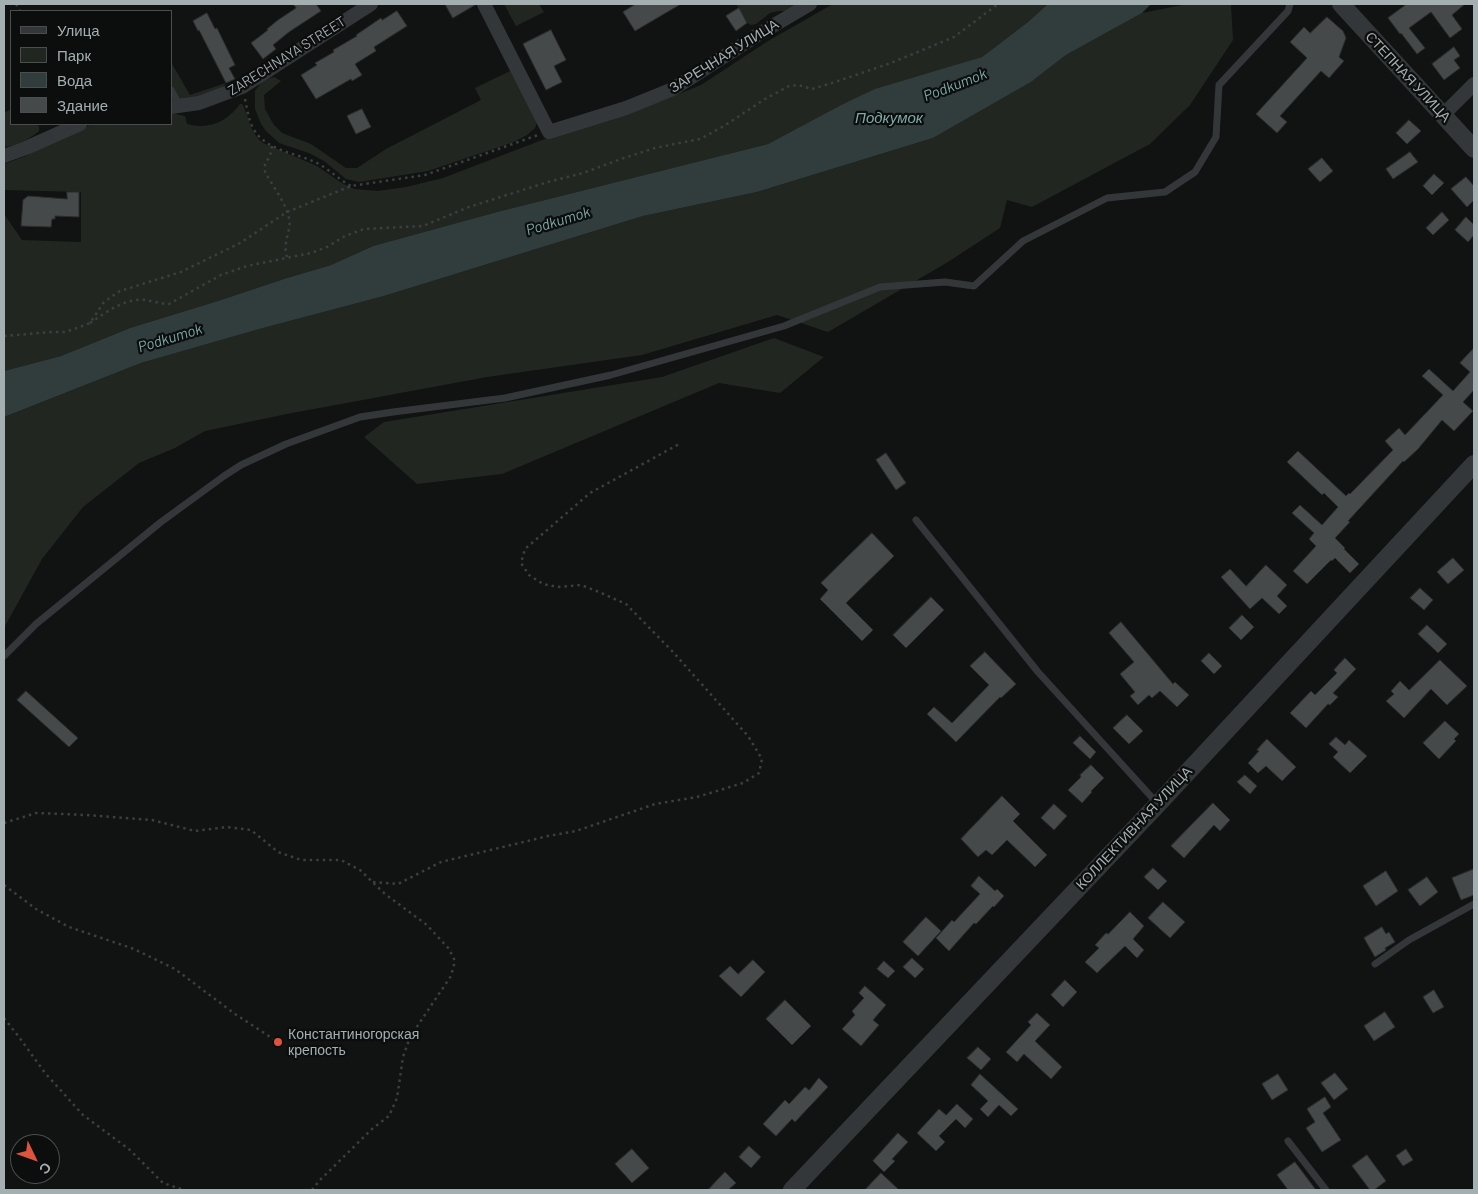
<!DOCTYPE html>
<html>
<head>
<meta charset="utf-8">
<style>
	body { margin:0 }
	#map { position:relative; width:1478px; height:1194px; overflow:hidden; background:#111212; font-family:Barlow,sans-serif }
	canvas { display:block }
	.frame { position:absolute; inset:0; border:5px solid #a4afb1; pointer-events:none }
	.legend { position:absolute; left:10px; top:10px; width:162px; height:115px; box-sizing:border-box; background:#0c0d0d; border:1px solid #494e4f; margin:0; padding:6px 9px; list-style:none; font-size:15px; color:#a4afb1 }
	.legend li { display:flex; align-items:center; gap:10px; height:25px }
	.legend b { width:25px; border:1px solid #494e4f }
	.north { position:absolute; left:10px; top:1134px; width:50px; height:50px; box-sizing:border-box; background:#0c0d0d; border:1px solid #494e4f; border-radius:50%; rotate:132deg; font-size:14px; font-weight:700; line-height:20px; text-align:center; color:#a4afb1 }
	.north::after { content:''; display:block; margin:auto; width:18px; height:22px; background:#de533d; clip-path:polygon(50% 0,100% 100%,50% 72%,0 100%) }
</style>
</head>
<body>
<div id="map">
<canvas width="1478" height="1194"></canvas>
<div class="frame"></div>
<ul class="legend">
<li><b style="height:6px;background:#343739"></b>Улица</li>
<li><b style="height:14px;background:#222620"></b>Парк</li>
<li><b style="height:14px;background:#303d3c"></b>Вода</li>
<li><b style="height:14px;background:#45494a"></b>Здание</li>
</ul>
<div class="north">С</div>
</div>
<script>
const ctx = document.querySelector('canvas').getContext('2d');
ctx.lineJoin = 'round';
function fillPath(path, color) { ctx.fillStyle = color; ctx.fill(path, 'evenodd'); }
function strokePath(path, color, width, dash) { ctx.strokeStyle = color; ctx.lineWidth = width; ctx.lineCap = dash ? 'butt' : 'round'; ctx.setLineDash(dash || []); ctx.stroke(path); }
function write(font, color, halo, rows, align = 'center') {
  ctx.font = font + ' Barlow,sans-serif'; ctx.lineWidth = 4.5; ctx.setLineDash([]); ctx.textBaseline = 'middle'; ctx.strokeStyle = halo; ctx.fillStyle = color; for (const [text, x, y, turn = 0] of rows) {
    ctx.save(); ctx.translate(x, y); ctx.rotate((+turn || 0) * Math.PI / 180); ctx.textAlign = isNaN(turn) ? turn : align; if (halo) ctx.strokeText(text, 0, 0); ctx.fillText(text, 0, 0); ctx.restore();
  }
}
fillPath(new Path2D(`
	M504,4h35l5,8 -28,14z
	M736,4h64l-12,7h-9l-9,2 -14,11 -5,1 -4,-2z
	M833,4h215l-20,18 -46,35 -69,22 -72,26 -73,39 -271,68 -124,34 -42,19 -44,13 -66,22 -91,28 -69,28 -57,15v-157l18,26 59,2v-50l-77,-2v-26l22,-8 43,-23 23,-9h79v-11l14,3 2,8c22,6 40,-2 53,-20h2c9,15 5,25 21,39l54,23 23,16 14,7 24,2 28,-4 37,-9 107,-41 109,-35 42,-17 67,-44z
	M1187,4h44l2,36 -43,65 -40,39 -118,63 -25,-7 -7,28 -52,34 -120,70 -51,-17 -135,40 -155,22 -200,37 -82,17 -30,17 -36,15 -56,44 -41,52 -38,69v-211l137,-54 122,-35 121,-32 259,-80 114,-24 176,-54 98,-56 35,-27 76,-42z
	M171,62l19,33 36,-12 -6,8 -29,11 -12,-3 -8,-12z
	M510,71l28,49 -3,8 -8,7 -13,7 -86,29 -69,11 -13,-3 -22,-18 -15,-8 -30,-10 -13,-12 -5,-7 -6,-15v-18l5,-7 6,-5 8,-2 7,4 -17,14 1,14 9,16 8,8 29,11 35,24h11l29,-19 95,-49 -6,-12z
	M11,109v15h26l2,3v4c-9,8 -23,15 -35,16v-34z
	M774,338l50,19 -44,36 -61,-10 -217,91 -85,10 -53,-47 20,-15 278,-45z`), '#222620');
fillPath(new Path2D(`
	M1048,4h103l-9,9 -76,42 -35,27 -98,56 -176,54 -114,24 -259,80 -121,32 -122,35 -137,54v-46l57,-15 69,-28 91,-28 66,-22 44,-13 42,-19 124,-34 271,-68 73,-39 34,-16 107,-32 46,-35z`), '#303d3c');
const building = new Path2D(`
	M293,4h23l5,7 -32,21 -16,13 3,4 -13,10 -12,-16 17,-13 -1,-1 11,-9 18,-12z
	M445,4h30v1l-22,13z
	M636,4h45l-46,27 -12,-19z
	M1407,4h58l-13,11 10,14 -12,9 -19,-26 -22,16 16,20 -8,6 -16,-21 -1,1 -12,-16z
	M739,8l8,15 -11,8 -10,-15z
	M397,11l10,15 -33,21 2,4 -21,13 7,11 -10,6 -1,-2 -35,20 -15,-24 16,-10 -2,-2 19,-11 -1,-2 24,-14 -1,-1 25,-17 1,2z
	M207,13l8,16 2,-1 18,37 -6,3 6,11 -9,4 -27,-53 -1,1 -5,-10z
	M1327,17l16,14 3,7 -7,19 5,4 -15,17 -8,-7 -41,45 7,6 -10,11 -21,-19 51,-56 -17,-16 14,-15 6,6z
	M551,30l15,30 -12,6 8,16 -16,8 -23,-46z
	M1454,47l6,9 -6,4 6,8 -16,12 -12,-16z
	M362,109l9,18 -15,7 -9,-18z
	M1409,120l12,11 -14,13 -11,-11z
	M1410,152l8,10 -25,17 -7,-10z
	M1322,158l11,13 -13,11 -12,-13z
	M1434,174l10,9 -12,12 -9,-9z
	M1466,177l8,9v14l-7,7 -16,-18z
	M67,192h12v25l-24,-1v3h-3l-1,8 -30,-1 2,-26 5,-4 39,3z
	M1442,212l7,8 -16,15 -7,-7z
	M1466,217l8,8v10l-6,7 -13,-12z
	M1474,348v42l-11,12 10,9 -19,20 -12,-11 -24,29 -14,13 -1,-1 -55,60 2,1 -15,16 10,10 -1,1 15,15 -9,9 -15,-15 -3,3 -1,-1 -24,24 -14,-13 23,-25 -7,-7 5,-6 -22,-20 8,-8 22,20 16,-18 -14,-14 -2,2 -35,-33 11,-11 48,45 3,-3 1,1 43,-44 -8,-9 14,-13 6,7 38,-40 -21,-19 7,-7 24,22 17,-19 -10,-9z
	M886,453l20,30 -10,7 -20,-30z
	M872,533l22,23 -48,47 27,27 -11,11 -42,-42 8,-9 -7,-7z
	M1453,558l11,12 -16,14 -11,-12z
	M1266,565l21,20 -10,11 10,10 -8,8 -17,-16 -12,11 -29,-32 9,-8 16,17z
	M1420,588l13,12 -9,10 -14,-12z
	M931,597l13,13 -38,38 -13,-13z
	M1242,615l12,12 -13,13 -12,-12z
	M1121,622l52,62 2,-2 14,13 -12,12 -17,-16 -8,7 -3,-3 -11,10 -8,-9 5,-4 -15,-18 14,-12 -25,-29z
	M1427,625l20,19 -9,9 -20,-19z
	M985,652l31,32 -15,14 -1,-1 -44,45 -29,-28 7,-7 18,16 37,-38 -19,-19z
	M1209,653l13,13 -8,8 -13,-13z
	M1345,658l11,11 -23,24 5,4 -8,8 -2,-1 -22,24 -16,-15 21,-22 4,4 22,-22 -3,-3z
	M1440,660l27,26 -20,19 -16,-16 -27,29 -18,-17 8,-7 -3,-3 9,-10 9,9z
	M26,691l52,47 -9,9 -52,-47z
	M1127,715l16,16 -14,13 -16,-16z
	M1445,721l14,13 -5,5 2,2 -17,18 -16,-16z
	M1080,736l16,16 -6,7 -17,-16z
	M1336,737l9,8 4,-5 18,16 -17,17 -17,-16 5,-5 -9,-8z
	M1267,739l29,28 -14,14 -16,-15 -8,7 -10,-10 11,-12 -2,-1z
	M1091,765l13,13 -13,13 1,1 -10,11 -14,-13 13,-13 -1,-2z
	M1245,775l12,11 -7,8 -13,-12z
	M1002,796l18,18 -7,7 34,34 -12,12 -28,-27 -15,15 -6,-5 -8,7 -17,-18z
	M1213,803l17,17 -10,11 -6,-6 -30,33 -13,-12z
	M1054,804l13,12 -13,14 -13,-12z
	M1153,868l14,13 -9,9 -14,-13z
	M1474,869v26l-13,5 -9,-22z
	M1386,871l12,20 -22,15 -13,-20z
	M979,876l16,15 2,-2 7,7 -10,11 -1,-1 -17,18 -2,-1 -25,28 -13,-13 16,-18 2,2 26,-28 -9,-8z
	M1427,877l11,15 -18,14 -12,-16z
	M1163,902l22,20 -15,16 -22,-20z
	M1130,912l14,14 -11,13 11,11 -7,8 -12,-12 -28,27 -12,-11 14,-14 -4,-3 11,-12 2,1z
	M926,917l15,14 -23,25 -15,-14z
	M1382,927l4,7 3,-2 6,10 -10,6 1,2 -11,7 -11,-19z
	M912,958l12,11 -9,9 -12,-11z
	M753,960l12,12 -24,25 -22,-21 11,-10 8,8z
	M884,961l11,10 -7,7 -11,-9z
	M1065,980l12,12 -14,15 -12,-12z
	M865,986l21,19 -13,15 6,5 -18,21 -19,-17 13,-14 -3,-4 12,-13 -5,-5z
	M1434,990l10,17 -11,6 -10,-16z
	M785,1000l26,26 -19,19 -26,-26z
	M1385,1012l10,15 -21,14 -10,-15z
	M1037,1013l13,12 -15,16 27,26 -11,12 -27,-25 -7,8 -11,-10 25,-27 -3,-3z
	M978,1047l13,12 -10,11 -14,-12z
	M1335,1073l13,16 -14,11 -13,-17z
	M980,1074l38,35 -7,7 -12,-11 -11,12 -8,-8 8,-8 -17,-16z
	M1278,1074l10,16 -16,10 -10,-16z
	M819,1078l9,9 -33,35 -3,-3 -16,17 -13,-12 22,-24 4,4 16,-17 4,3z
	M1325,1097l6,10 -8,6 18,27 -19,12 -16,-24 9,-6 -8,-13z
	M957,1104l16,15 -8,9 -9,-9 -17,17 6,6 -9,9 -19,-18 22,-24 7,6z
	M898,1133l10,9 -16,17 3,2 -11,11 -11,-11z
	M749,1146l12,11 -10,11 -12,-11z
	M632,1149l17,19 -17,15 -17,-19z
	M1406,1149l7,11 -10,6 -7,-10z
	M1367,1155l19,26 -12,9h-4l-18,-24z
	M1295,1162l21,28h-28l-11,-15z
	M725,1172l11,11 -8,7h-20z
	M881,1173l18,17h-34z`);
fillPath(building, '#45494a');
strokePath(building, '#2b2d2e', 1);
strokePath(new Path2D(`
	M16,4l4,7
	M245,99c2,9 3,18 7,27 11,24 41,26 63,36 13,6 23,17 36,24
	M272,146l-2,10 -5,8v8c7,13 21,31 24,46 3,13 -7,23 -2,39
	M90,323c17,-11 34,-25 55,-23 8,1 16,4 24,4l52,-29 26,-9 64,-13 16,-6 18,-11 19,-7 59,-3 46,-19 79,-25 35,-9 41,-15 31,-10 45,-9 24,-13 41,-27 24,-13 9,-1 14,4 20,-6 59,-20 63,-26 44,-33
	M4,336l48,-4h13l12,-4 13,-5 14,-21 16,-11 61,-19 59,-29 47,-31 64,-26 74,-11 113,-40
	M4,823l32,-10 50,2 66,5 43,11 32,-4 24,3 27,22 23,8h40l19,10 25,24 42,31 22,24 6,12 -4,15 -41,61 -7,20 -6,41 -8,18 -16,12 -54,53 -7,9
	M373,882l25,2 43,-22 107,-26 28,-5 79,-27 42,-7 46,-14 16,-10 3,-14 -14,-23 -75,-84 -47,-48 -27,-12 -18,-7 -23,2 -15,-3 -14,-9 -8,-12 4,-14 65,-56 91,-50
	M4,885l32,24 33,18 65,22 41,20 60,45 43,28
	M4,1018l15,19 26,36 38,42 47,35 33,33 21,7`), '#3a3f40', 2.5, [2.5, 4]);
strokePath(new Path2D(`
	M171,90l9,16
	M916,520l122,152 119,131
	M4,656l32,-32 125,-102 63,-46 17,-11 45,-21 74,-27 33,-5 112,-14 106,-23 173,-49 96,-39 65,-5 29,4 49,-45 84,-43 58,-6 30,-20 21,-35 3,-52 69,-74 2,-7
	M1375,964l34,-24 65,-36
	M1288,1141l38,49`), '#343739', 7);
strokePath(new Path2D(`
	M484,4l65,128 77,-24 47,-19 86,-55 51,-30
	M171,107l28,-4 43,-16 129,-83
	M1443,115l31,-31
	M4,156l22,-8 54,-24`), '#343739', 14);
strokePath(new Path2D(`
	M1341,4l133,145
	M792,1190l366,-386 316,-340`), '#343739', 18);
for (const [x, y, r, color] of [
	[278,1042,5,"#de533d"]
]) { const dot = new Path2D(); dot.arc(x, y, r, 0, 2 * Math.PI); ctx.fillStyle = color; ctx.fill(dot); strokePath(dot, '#0c0d0d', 2); }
write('14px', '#a4afb1', '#0c0d0d', [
	["ZARECHNAYA STREET",287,56,-32],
	["ЗАРЕЧНАЯ УЛИЦА",724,56,-32],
	["СТЕПНАЯ УЛИЦА",1408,77,47],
	["КОЛЛЕКТИВНАЯ УЛИЦА",1134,828,-47]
]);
write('14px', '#a4afb1', '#0c0d0d', [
	["Константиногорская",288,1034],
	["крепость",288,1050]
], 'left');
write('italic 15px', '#7daaa7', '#0c0d0d', [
	["Podkumok",955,85,-21],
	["Подкумок",889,118],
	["Podkumok",558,221,-17],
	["Podkumok",170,338,-17]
]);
</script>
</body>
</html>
